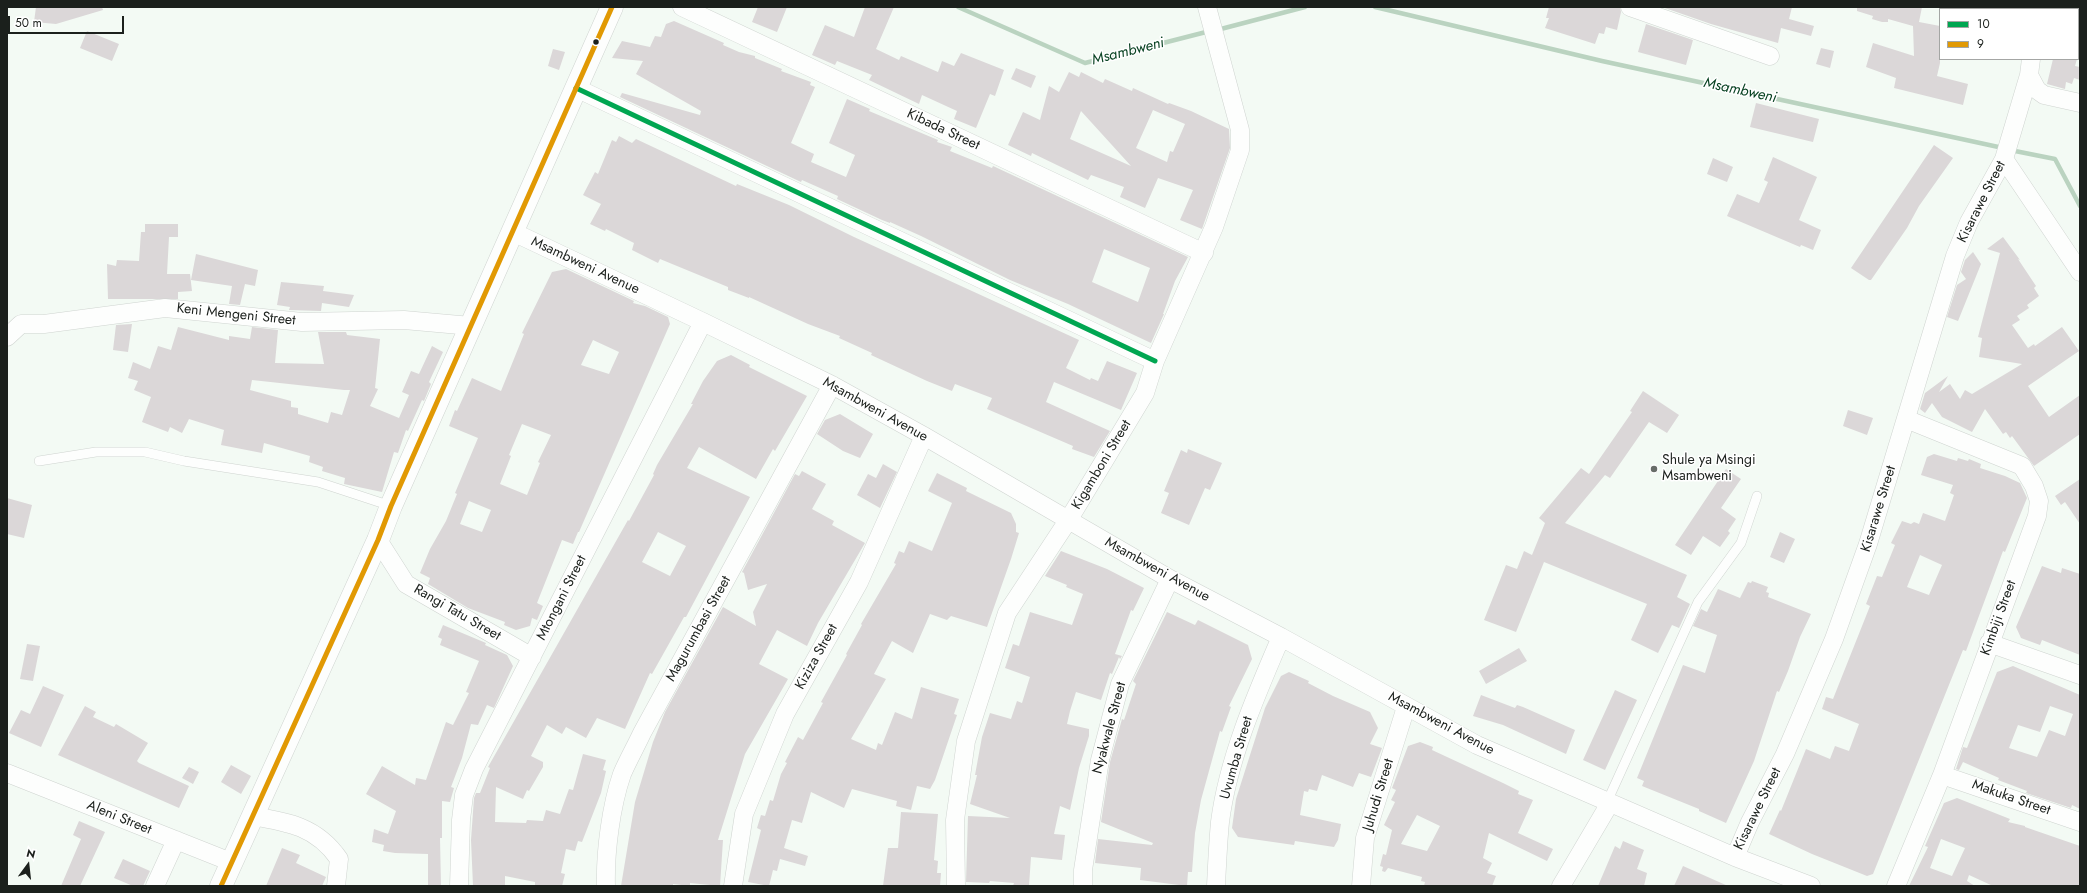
<!DOCTYPE html>
<html>
<head>
<meta charset="utf-8">
<style>
	body { margin:0 }
	#map { position:relative; width:2087px; height:893px; overflow:hidden; background:#f3faf4; font-family:Jost,sans-serif }
	canvas { display:block }
	.frame { position:absolute; inset:0; border:8px solid #1b201c; pointer-events:none }
	.legend { position:absolute; left:1939px; top:8px; width:140px; height:52px; box-sizing:border-box; background:#fff; border:1px solid #a4a6a4; margin:0; padding:5px 7px; list-style:none; font-size:12px; color:#1b201c }
	.legend li { display:flex; align-items:center; gap:8px; height:20px }
	.legend b { width:20px; border:1px solid #a4a6a4 }
	.north { position:absolute; left:8px; top:845px; width:40px; height:40px; -webkit-text-stroke:3px #fff; paint-order:stroke; rotate:15deg; font-size:11px; font-weight:700; line-height:16px; text-align:center; color:#1b201c }
	.north::after { content:''; display:block; margin:auto; width:14px; height:18px; background:#1b201c; clip-path:polygon(50% 0,100% 100%,50% 72%,0 100%) }
	.scale { position:absolute; left:8px; top:16px; width:116px; height:18px; box-sizing:border-box; border:2px solid #1b201c; border-top:0; padding-left:5px; font-size:12px; line-height:14px; white-space:nowrap; color:#1b201c; -webkit-text-stroke:3px #fff; paint-order:stroke }
</style>
</head>
<body>
<div id="map">
<canvas width="2087" height="893"></canvas>
<div class="frame"></div>
<ul class="legend">
<li><b style="height:5px;background:#00a651"></b>10</li>
<li><b style="height:5px;background:#e19903"></b>9</li>
</ul>
<div class="north">N</div>
<div class="scale">50 m</div>
</div>
<script>
const ctx = document.querySelector('canvas').getContext('2d');
ctx.lineJoin = 'round';
function strokePath(path, color, width, dash) { ctx.strokeStyle = color; ctx.lineWidth = width; ctx.lineCap = dash ? 'butt' : 'round'; ctx.setLineDash(dash || []); ctx.stroke(path); }
function fillPath(path, color) { ctx.fillStyle = color; ctx.fill(path, 'evenodd'); }
function write(font, color, halo, rows, align = 'center') {
  ctx.font = font + ' Jost,sans-serif'; ctx.lineWidth = 3; ctx.setLineDash([]); ctx.textBaseline = 'middle'; ctx.strokeStyle = halo; ctx.fillStyle = color; for (const [text, x, y, turn = 0] of rows) {
    ctx.save(); ctx.translate(x, y); ctx.rotate((+turn || 0) * Math.PI / 180); ctx.textAlign = isNaN(turn) ? turn : align; if (halo) ctx.strokeText(text, 0, 0); ctx.fillText(text, 0, 0); ctx.restore();
  }
}
strokePath(new Path2D(`
	M958,7l127,56 125,-32
	M1375,7l227,54 401,87
	M1217,30l88,-23
	M2010,150l45,9 25,47`), '#bad3c0', 4.5);
fillPath(new Path2D(`
	M36,7h66l1,3 -47,14 -22,-2z
	M758,7h29l-10,25 -25,-10z
	M865,7h29l-18,42 23,11 2,-4 37,16 4,-11 12,5 7,-13 43,17 -9,26 -5,-2 -14,34 -22,-9 3,-8 -35,-16 -3,9 -50,-24 3,-5 -35,-14 -2,4 -23,-10 13,-30 29,12z
	M1549,7h71l1,5 -4,18 -11,-3 -2,7 -5,-1 -4,11 -50,-16 4,-10h-3z
	M1662,7h130l-3,12 25,7 -3,10 -30,-8 -3,15 -67,-19z
	M1857,7h65l-3,15 21,4v37l-3,13 31,8 -5,21 -69,-17 2,-10 -30,-11 7,-24 41,13 -1,-30 -25,-7v3h-6l-10,-3 1,-3 -16,-5z
	M674,21l50,22 -1,2 16,7 16,4v2l27,11 -1,2 30,11 -1,3 5,2 -24,56 23,11 -3,8 35,15 9,-22 -26,-12 18,-44 23,10 -1,2 69,29 -1,2 15,5 -2,4 42,17 1,-2 195,91 -13,24 -12,33h1l-13,29 -83,-39 -58,-24 -89,-44 -31,-14v1l-8,-3 -45,-21 1,-3 -36,-16 -1,2 -181,-85 2,-4 78,22 1,-4 -65,-37 7,-13 -31,-3 10,-17 28,6 5,-11 6,1 5,-13zM1104,249l46,19 -12,34 -46,-20z
	M1646,24l47,16 -7,25 -48,-13z
	M87,31l32,13 -7,17 -32,-13z
	M1821,48l13,3 -4,17 -14,-4z
	M553,49l12,3 -6,18 -11,-4z
	M2053,59h24l-2,7 5,1v13l-6,-2 -2,6 -6,-2 -1,7 -18,-5z
	M1016,68l20,8 -5,12 -20,-9z
	M1069,72l10,5 2,-5 22,11 2,-4 27,12 1,-3 35,16 1,-1 22,8 38,18 1,19 -28,81 -22,-9 13,-30 -35,-12 -13,30 -25,-11 4,-10 -33,-12 -3,5 -56,-27 -1,3 -23,-11 15,-33 17,8 9,-34 10,6zM1153,110l32,14 -12,28 -3,-1 -3,11 -31,-14zM1081,111l50,55 -61,-27z
	M1756,103l63,16 -6,23 -63,-15z
	M619,136l13,7 4,-4 100,47 1,-2 52,21 65,32 225,103 -13,28 24,12 1,-2 7,3 9,-20 30,12 -16,37 -67,-28 -8,20 64,29 -16,26 -22,-8 1,-3 -86,-37 5,-11 -37,-14 -3,7 -25,-10 -56,-26 1,-2 -33,-15 1,-2 -32,-12 -59,-27v1l-21,-8v-3l-68,-28 -2,4 -26,-13 2,-7 -28,-14 -1,2 -15,-7 11,-20 -18,-9 12,-23 3,2 14,-34 4,2z
	M1934,145l19,13 -34,48 -12,22 -36,52h-2l-18,-12z
	M1773,157l44,20 -18,43 22,10 -8,20 -12,-5 -1,2 -73,-31 10,-22 22,9 9,-21 -4,-2z
	M1713,158l20,9 -6,15 -20,-8z
	M145,224h33v13h-9l-2,37h23l2,17 -14,1v7h-70l-1,-35 9,2 1,-6 22,1 2,-29h4z
	M2003,237l17,23 -2,-1 18,27 -2,2 5,8 -12,9 2,3 -12,8 3,4 -8,5 16,23 6,-4 1,2 27,-19 17,24 -51,35 21,31 31,-22v39l-46,32 -22,-30 -2,2 -4,-6 -3,2 -18,-25 -13,23 -30,-15 -10,-14 -7,10 -5,-4 5,-16 23,-17 -9,16 11,-8 10,15 5,-9 7,4 50,-30 -43,-7 3,-19 -4,-1 22,-84 -13,-4z
	M1973,252l8,12 -23,57 -11,-4 10,-32 9,-6 -5,-7 4,-12z
	M196,254l62,16 -3,16 -10,-2 -5,21 -11,-1 3,-18 -41,-6z
	M566,269l68,32 -1,2 12,3 23,11 2,7 -91,208h-1l-5,12 -11,-4 -25,63 6,3 -6,14 -5,-2 -2,8 -14,4 -12,-5 1,-3 -37,-14 -40,-24 2,-6 -10,-5 10,-24 16,-28 11,-27 -2,-1 23,-55 -29,-12 6,-16 2,1 15,-33 29,13 23,-57 -2,-1 30,-61zM593,340l26,12 -10,22 -28,-9zM522,424l29,11 -13,27 2,1 -13,32 -27,-11 11,-28 -2,-1zM469,501l22,9 -9,22 -22,-8z
	M281,282l43,4 -1,5 31,4 -5,12 -27,-4 -1,8 -32,-1 1,-3 -13,-2z
	M132,324l-4,28 -15,-2 3,-25z
	M178,327l51,13v-4l21,3 2,-12 26,3 -3,33 49,1 -6,-32h28l1,3 33,4 -5,49 3,1 -8,17 29,12 10,-23 -7,-3 9,-21 8,3 13,-28 11,6 -14,30 2,2 -7,17 -2,-1 -14,31 -2,-1 -8,23 -4,-1 -12,40 -38,-8 1,-6 -23,-7 1,-4 -14,-5 1,-6 -46,-13 -2,10 -41,-8 3,-15 -35,-11 -7,14 -12,-6 -2,5 -26,-10 9,-25 -17,-7 4,-9 -10,-3 5,-16 17,7 8,-23 13,4zM252,380l92,10h6l-8,25 -11,-3 -3,11 -30,-9v-6l-7,-1v-6l-41,-11z
	M731,355l19,10 -1,2 58,29 -32,55 -2,-2 -17,30 -57,-32 -12,21 63,29 -64,120h-2l-32,57 -2,-1 -25,56 -28,-11 -11,20 -20,-11 -4,7 -15,-9 -16,31 12,6v5l-14,24 -2,-1 -4,9 -27,-12 -1,35 31,1 1,-3 16,1 3,-11 14,4 9,-25 4,1 10,-36 23,6 -3,10 3,1 -5,22 -19,49 -4,-1 -3,10 -9,-2 -5,24 4,1 -3,12h-27v-4l-30,-6v10h-32l-2,-46 3,-42 2,-5h4l10,-25 -2,-1 140,-247 1,1 25,-46 -1,-1 4,-9 36,-61h-2l12,-23 14,-20zM658,532l28,14 -16,30 -28,-14z
	M1643,391l36,24 -12,18 -18,-11 -39,56 -5,-3 -40,48 122,52 -10,22 13,7 -11,24 -7,-3 -14,28 -27,-13 16,-36 -103,-42 -28,70 -32,-12 22,-55 11,4 7,-18 8,4 13,-32 -6,-5 42,-50 8,6 43,-62 -2,-1z
	M1848,410l25,8 -6,17 -24,-9z
	M840,414l33,20 -13,24 -17,-7 -26,-17 8,-14z
	M1188,449l34,14 -12,27 -5,-2 -16,37 -28,-12 8,-20 -5,-2 17,-41 6,3z
	M1934,454l23,7 1,-3 10,3 1,-2 12,5 -1,4 25,8 15,7 7,15 -22,54 -2,-1 -37,100 -3,-1 -90,224 -6,2 -55,-22 -43,-20 11,-24 1,1 25,-62 24,10 5,-13 14,5 10,-27 -37,-15 4,-12 7,2 37,-93 -4,-2 11,-28 5,1 13,-32 -4,-2 11,-22 9,3 3,-2 5,2 4,-11 22,8 9,-26 -4,-2 3,-8 -32,-10 6,-18zM1920,555l22,10 -13,30 -22,-8z
	M883,464l14,8 -17,36 -23,-13 11,-21 8,4z
	M1726,469l15,10 -20,29 15,11 -8,12 2,2 -10,14 -17,-11 -12,19 -16,-10z
	M802,471l24,13 -14,25 22,12 -2,4 33,18 -47,80 -11,23 -30,-16 -18,34 29,15 -43,75 -27,86h5l-3,46 -30,-3v3l-17,-2v2h-52l14,-84 18,-60 12,-30 58,-105 33,19 -3,-14 14,-28 -19,6 -4,-17 -2,-1 53,-98 4,2z
	M937,473l30,15 -1,3 45,22 5,11v8l3,1 -8,26 -24,68 -36,-11 -4,4 -17,-6 -17,39 -21,-12 -18,33 12,5 -35,60 25,11 2,-7 4,2 13,-33 17,7 9,-32 38,12 -5,15 3,1 -22,65 -5,9 -13,-3 -6,24 -15,-4 1,-5 -45,-12 -8,19 -33,-16 -9,31 -10,-3 -8,28 24,8 -3,10 -25,-7 -3,12 -4,-1 -4,16 -21,-4 13,-52 -4,-2 4,-13 4,1 5,-16 3,1 8,-27 6,-11 -2,-1 13,-25 5,3 20,-37 -2,-1 26,-47 -1,-1 16,-29 -1,-1 35,-60 -2,-1 5,-12 5,2 5,-12 23,10 20,-48 -24,-12z
	M2080,479v45l-15,-22 -4,3 -6,-9z
	M7,498l25,7 -8,33 -17,-4z
	M1780,532l15,7 -11,24 -14,-6z
	M1061,551l46,18 37,19 -11,23 -2,-1 -16,44 7,2 -2,3 -1,-2 -7,17 -2,-1 -9,27 -25,-8 -6,19 -3,13 22,5v7l-10,32 -9,42 -10,-4 -6,28 11,1 -3,25 -31,-3 -2,29h-16l1,-3 -24,-2 -1,2 -23,-1 2,-66 42,2 -40,-14 7,-29h-2l7,-38 8,-24 21,6 6,-18 5,2 8,-26 -25,-9 8,-24 6,2 11,-34 42,13 11,-31 -17,-7 1,-2 -22,-9z
	M2042,566l19,7 1,-5 18,6v81l-38,-15 -2,5 -19,-7 -5,-11z
	M1752,581l16,6 -2,5 3,1 -1,4 43,17 -11,23 -12,34 -9,21 -2,-1 -23,70 -28,62 -27,-12v-2l-57,-23 2,-5 -7,-3 46,-113 22,8 12,-38 -24,-9 8,-17 6,3 11,-23 22,9 8,-16 3,1z
	M1167,612l28,13 3,-5 50,25 4,14 -23,47 2,1 -9,25 -2,-1 -19,69 -6,33 -3,39h-4l-1,14 -47,-6 1,-12 -46,-5 3,-24 54,6 1,-2 -52,-21 9,-60 12,-43 2,1 12,-36 -3,-3z
	M443,625l43,18 -1,2 22,10 6,11 -19,42 -7,-3 -9,20 -7,-1 -9,34 -11,29 3,1 -4,14 -8,-1v37h-2l1,48h-13v-32l-33,-1 -12,-2 1,-6 -12,-3 2,-13 14,5 8,-23 -30,-17 16,-28 33,19 1,-7 10,2 20,-58 7,3 16,-32 -3,-1 13,-31 -39,-16 2,-6 -4,-2z
	M27,644l13,2 -7,35 -13,-2z
	M1519,648l8,13 -41,23 -7,-13z
	M2013,666l67,29v114l-8,-4 -1,3 -45,-15 1,-2 -29,-11 1,-2 -36,-16 -4,8 -3,-1 7,-22 4,1 30,-76zM2050,706l23,8 -8,22 -16,-6 -12,27 -28,-9 9,-23 22,7z
	M1289,672l20,9 -1,2 25,13 37,16 8,16 -8,16 12,4 -11,29 -12,-4 -6,14 -31,-12 -5,16 -8,-2 -1,3 -4,-1 -4,24 41,9 -3,16 -4,7 -39,-6 -1,4 -56,-8 -6,-9 4,-29 29,-91 16,-32z
	M43,686l21,9 -23,52 -32,-14 12,-23 9,4z
	M1615,690l22,10 -32,70 -22,-10z
	M1481,695l34,13 2,-3 6,2 52,23 -9,24 -63,-29 -30,-9z
	M85,706l11,6 -3,5 21,10 2,-3 32,19 -11,18 2,2 50,23 -10,22 -121,-53z
	M1420,742l13,5 -1,3 71,33 16,8 -1,3 15,6 -15,33 35,16 -6,12 -58,-28 -6,25 9,5 -5,10 9,3 -4,10h-68l1,-4 -4,-1 1,-4 -34,-9 -3,4 -3,-1 1,-4 -3,-1 3,-12 3,1 6,-25 -8,-5 11,-23 -4,-2 5,-10 -4,-2 16,-42zM1417,815l23,11 -13,25 -26,-7z
	M231,765l20,11 -10,18 -20,-12z
	M189,767l10,5 -6,12 -11,-6z
	M1957,798l53,21 -2,3 17,4v1l55,19v40h-87l-24,-11 -2,6 8,5h-66l19,-39 -3,-1 19,-43zM1941,839l24,9 -13,28 -22,-8z
	M901,812l37,2 -4,46 4,1 -1,12h4l-1,13h-57l5,-38h10z
	M79,821l26,11 -25,54h-19l20,-47 -8,-4z
	M1623,841l21,9 -7,19 10,4 -3,13h-46l17,-40 5,3z
	M282,848l18,7 -4,8 30,14 -4,9h-56z
	M123,859l27,12 -7,15h-10l-19,-8z
	M1683,866l45,20h-54z`), '#dbd7d8');
const service = new Path2D(`
	M39,461l57,-9h49l39,9 134,21 73,24
	M1607,802l91,-200 43,-59 16,-47`);
const minor = new Path2D(`
	M682,7l522,246
	M1630,7l140,49
	M2034,9v-2
	M2029,75l8,15 7,5 36,8
	M576,88l579,273
	M2004,159l76,113
	M513,232l190,90 129,63 92,51 246,143 111,58 196,108 258,112 76,29
	M7,337l14,-13h23l121,-16 137,14 102,-2 67,6
	M378,540l28,44 126,73
	M1989,643l91,32
	M7,773l224,89
	M1942,775l138,47
	M252,816c37,6 65,11 87,43l-3,27
	M1735,857l15,-35 35,-68 49,-115 34,-95 87,-288 14,-34 35,-63 25,-84 2,-16
	M155,886l21,-46
	M459,886l2,-66 3,-25 10,-26 229,-447
	M606,886c-1,-34 5,-80 16,-112 6,-14 14,-28 20,-41l190,-348
	M733,886l11,-72 41,-100 74,-132 65,-146
	M956,886l-1,-66 11,-79 41,-128 62,-94 76,-126 10,-32 59,-134 26,-77v-20l-33,-123
	M1083,886v-16l17,-110 20,-76 50,-105
	M1216,886c1,-21 2,-43 4,-64 8,-63 36,-127 61,-185
	M1361,886l4,-48 41,-131
	M1561,886l49,-83
	M1896,886l46,-111 95,-259 2,-15 -5,-15 -12,-20 -116,-47`);
const secondary = new Path2D(`
	M221,886l157,-346 13,-34 221,-499`);
strokePath(service, '#cfd4d0', 10);
strokePath(minor, '#cfd4d0', 19);
strokePath(secondary, '#cfd4d0', 23);
strokePath(service, '#fdfefd', 9);
strokePath(minor, '#fdfefd', 18);
strokePath(secondary, '#fdfefd', 22);
strokePath(new Path2D(`
	M576,88l579,273`), '#00a651', 5);
strokePath(new Path2D(`
	M221,886l157,-346 13,-34 221,-499`), '#e19903', 5);
for (const [x, y, r, color] of [
	[596,42,3.5,"#1b201c"],
	[1654,469,4,"#676c68"]
]) { const dot = new Path2D(); dot.arc(x, y, r, 0, 2 * Math.PI); ctx.fillStyle = color; ctx.fill(dot); strokePath(dot, '#fff', 1.5); }
write('14px', '#1b201c', '#fff', [
	["Kibada Street",943,130,25],
	["Kisarawe Street",1982,202,-63],
	["Msambweni Avenue",585,266,25],
	["Keni Mengeni Street",236,315,6],
	["Msambweni Avenue",875,410,29],
	["Kigamboni Street",1102,465,-59],
	["Kisarawe Street",1879,509,-73],
	["Msambweni Avenue",1157,570,29],
	["Mtongani Street",562,598,-63],
	["Rangi Tatu Street",457,613,30],
	["Kimbiji Street",1999,618,-70],
	["Magurumbasi Street",699,629,-61],
	["Kiziza Street",817,657,-61],
	["Msambweni Avenue",1441,724,28],
	["Nyakwale Street",1110,728,-75],
	["Uvumba Street",1237,758,-74],
	["Juhudi Street",1379,795,-73],
	["Makuka Street",2011,798,19],
	["Kisarawe Street",1758,809,-64],
	["Aleni Street",119,818,22]
]);
write('14px', '#1b201c', '#fff', [
	["Shule ya Msingi",1662,461],
	["Msambweni",1662,477]
], 'left');
write('italic 15px', '#094323', '#fff', [
	["Msambweni",1128,52,-14],
	["Msambweni",1740,91,12]
]);
</script>
</body>
</html>
